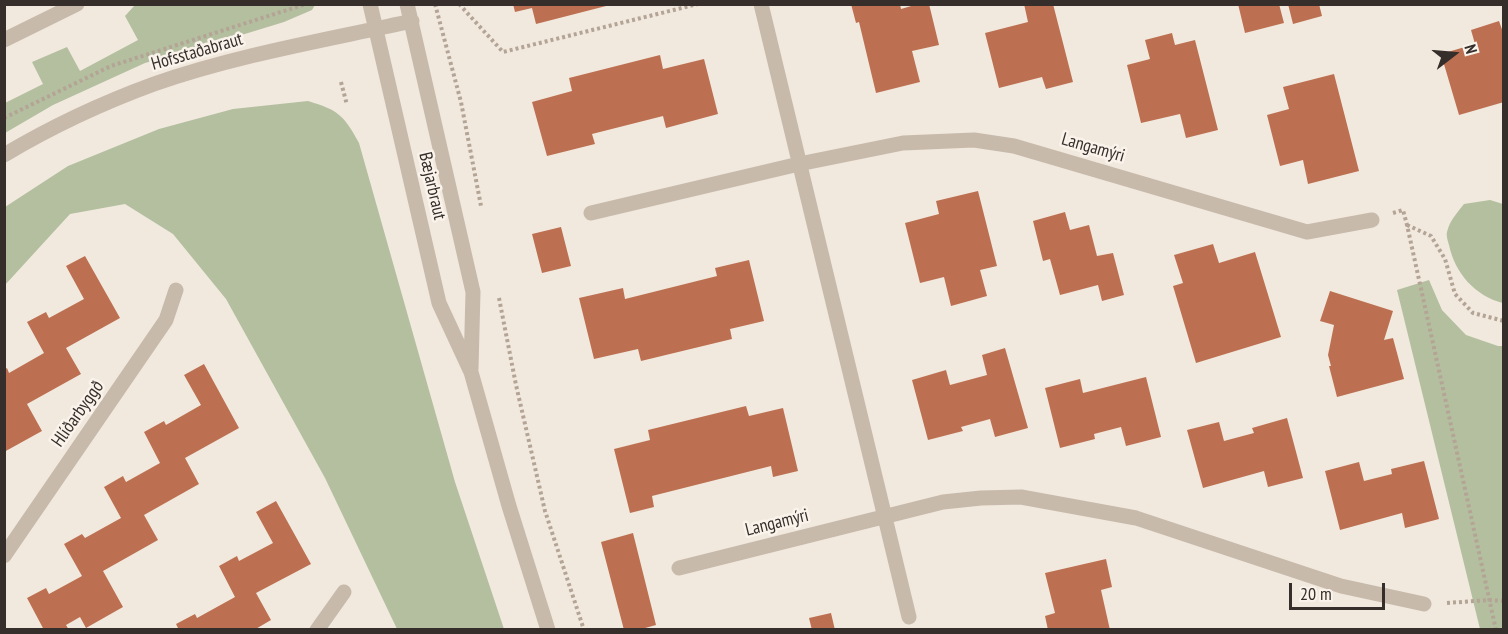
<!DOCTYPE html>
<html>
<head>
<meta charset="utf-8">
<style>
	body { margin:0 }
	#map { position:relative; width:1508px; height:634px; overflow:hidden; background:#f1e9de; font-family:"PT Sans Narrow",sans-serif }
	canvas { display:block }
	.frame { position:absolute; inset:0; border:6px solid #362e2a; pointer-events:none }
	.north { position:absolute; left:1424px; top:24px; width:60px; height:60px; -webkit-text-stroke:4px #f9f3eb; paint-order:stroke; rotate:74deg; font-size:16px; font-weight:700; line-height:24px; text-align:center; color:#362e2a }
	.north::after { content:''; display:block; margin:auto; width:21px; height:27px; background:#362e2a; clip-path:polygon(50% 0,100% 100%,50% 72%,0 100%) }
	.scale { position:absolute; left:1289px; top:583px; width:96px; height:27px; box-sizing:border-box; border:3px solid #362e2a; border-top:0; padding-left:8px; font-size:18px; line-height:21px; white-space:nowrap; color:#362e2a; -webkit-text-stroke:4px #f9f3eb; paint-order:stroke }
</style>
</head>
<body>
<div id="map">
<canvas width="1508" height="634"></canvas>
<div class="frame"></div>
<div class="north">N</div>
<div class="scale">20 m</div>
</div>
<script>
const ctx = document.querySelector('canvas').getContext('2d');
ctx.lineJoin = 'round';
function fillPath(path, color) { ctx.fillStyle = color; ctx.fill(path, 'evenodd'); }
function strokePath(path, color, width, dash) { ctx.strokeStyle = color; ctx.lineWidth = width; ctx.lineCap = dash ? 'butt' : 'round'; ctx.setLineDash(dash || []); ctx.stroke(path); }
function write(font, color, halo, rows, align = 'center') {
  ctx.font = font + ' "PT Sans Narrow",sans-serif'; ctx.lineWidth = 5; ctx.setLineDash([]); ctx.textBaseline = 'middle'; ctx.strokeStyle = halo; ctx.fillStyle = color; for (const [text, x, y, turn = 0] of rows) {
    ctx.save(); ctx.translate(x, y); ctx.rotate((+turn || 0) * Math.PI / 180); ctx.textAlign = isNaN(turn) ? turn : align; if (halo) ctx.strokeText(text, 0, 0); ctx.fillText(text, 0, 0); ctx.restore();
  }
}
fillPath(new Path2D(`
	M135,5h180l-3,5 -28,12 -62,19 -77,22 -92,42 -48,28v-30l38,-19 -11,-22 35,-15 13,24 58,-31 -13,-24z
	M308,101c30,9 36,14 51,42l96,339 49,147h-107l-72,-151 -99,-179 -53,-65 -48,-30 -55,10 -65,71v-78l63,-41 91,-37 74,-20z
	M1490,200l13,4v99c-28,-7 -48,-30 -54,-58 -1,-4 -3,-9 -2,-13 3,-12 10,-19 17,-28z
	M1429,280l13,30 24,25 32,11h5v283h-23l-83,-339z`), '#b3bf9f');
fillPath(new Path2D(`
	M513,4h97v1l-74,19 -4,-16 -17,4z
	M851,4h49l1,5 17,-5h11l10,41 -27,6 8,31 -44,11 -17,-71 -3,1z
	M1024,4h29l20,78 -27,7 -4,-12 -43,11 -14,-55 43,-11z
	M1238,4h41l5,19 -39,10z
	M1288,4h31l3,12 -29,8z
	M1499,21l5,14v67l-45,13 -18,-61 34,-10 -4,-14z
	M1172,33l3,12 20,-5 23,90 -32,8 -6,-24 -39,9 -14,-58 23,-6 -5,-19z
	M660,55l3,14 41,-10 14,55 -52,14 -3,-12 -71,18 3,10 -48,12 -15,-54 40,-11 -3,-13z
	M1334,74l25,97 -51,13 -5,-24 -23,6 -13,-51 22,-6 -6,-22z
	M978,191l19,75 -17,4 7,26 -36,10 -7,-29 -24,6 -15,-60 34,-9 -3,-13z
	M1065,212l5,18 19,-5 8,31 16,-3 11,42 -22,6 -4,-16 -38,10 -10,-36 -7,2 -10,-40z
	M561,227l10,39 -29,7 -10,-39z
	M1213,244l6,19 36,-11 26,85 -85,26 -23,-77 10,-3 -9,-28z
	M85,256l35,62 -54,30 15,26 -54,30 15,27 -38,21v-82l3,-2 2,5 35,-20 -17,-31 19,-10 3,6 35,-19 -18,-33z
	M749,260l15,61 -34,8 2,10 -91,22 -3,-12 -44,10 -15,-61 44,-10 2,11 92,-23 -2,-8z
	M1330,291l63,20 -9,29 9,-2 11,41 -67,18 -8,-31h2l-3,-11 6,-30 -14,-4z
	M1005,348l23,80 -33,9 -5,-18 -29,8 2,4 -35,9 -16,-60 34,-10 4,15 37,-10 -5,-20z
	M204,364l35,64 -54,30 14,26 -55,31 14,25 -55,31 20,36 -37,21 -6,-11 -14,8 3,5h-25l-17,-32 19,-10 3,6 33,-18 -18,-32 18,-10 3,4 36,-20 -17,-31 19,-11 3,6 34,-19 -16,-31 20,-11 2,4 35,-20 -17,-30z
	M1146,377l15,60 -35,9 -5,-19 -27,7 1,5 -35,9 -15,-60 35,-9 3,14z
	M746,406l3,10 34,-8 15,63 -25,6 -2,-11 -119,30 2,11 -24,6 -16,-64 36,-9 -2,-10z
	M1287,418l16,60 -35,9 -4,-16 -61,17 -16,-58 32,-8 5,19 30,-8 -2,-5z
	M1424,461l15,58 -34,9 -3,-15 -62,17 -15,-59 34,-9 5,19 28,-7 -1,-5z
	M276,501l35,63 -55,29 15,27 -17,10h-75l-3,-6 19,-10 2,4 38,-21 -16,-31 18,-10 2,5 34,-18 -17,-31z
	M633,533l23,92 -18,5h-14l-23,-88z
	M1106,559l6,28 -11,3 9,40h-62l-3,-14 10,-3 -10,-40z
	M831,613l4,17h-23l-3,-12z`), '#bd7051');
strokePath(new Path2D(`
	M435,4l26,98 20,104
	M459,4l44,48 195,-48
	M341,82l6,23
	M4,118l107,-52 195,-62
	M1393,213l10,-3 4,15 89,405
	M1407,225l24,11 14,23 10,35 18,19 31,8
	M499,298l17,87 29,126 39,119
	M1447,603l42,-3 15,1`), '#b4a495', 4, [3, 3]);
strokePath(new Path2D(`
	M761,4l148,613
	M4,40l73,-36
	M591,213l208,-49 104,-21 71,-3 40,6 293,86 65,-12
	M4,556l162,-236 10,-30
	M679,568l264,-66 38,-4 40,-1 115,21 205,68 83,18
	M317,630l27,-38`), '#c8baab', 15);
strokePath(new Path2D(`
	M370,4l69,299 32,69 38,134 39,124
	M407,4l66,288 -2,77
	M4,155c47,-28 98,-52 150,-71 83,-29 172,-44 258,-63`), '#c8baab', 15);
write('18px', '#362e2a', '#f9f3eb', [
	["Hofsstaðabraut",197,52,-16],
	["Langamýri",1093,148,16],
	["Bæjarbraut",432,186,77],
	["Hlíðarbyggð",78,414,-55],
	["Langamýri",777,523,-14]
]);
</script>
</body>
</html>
